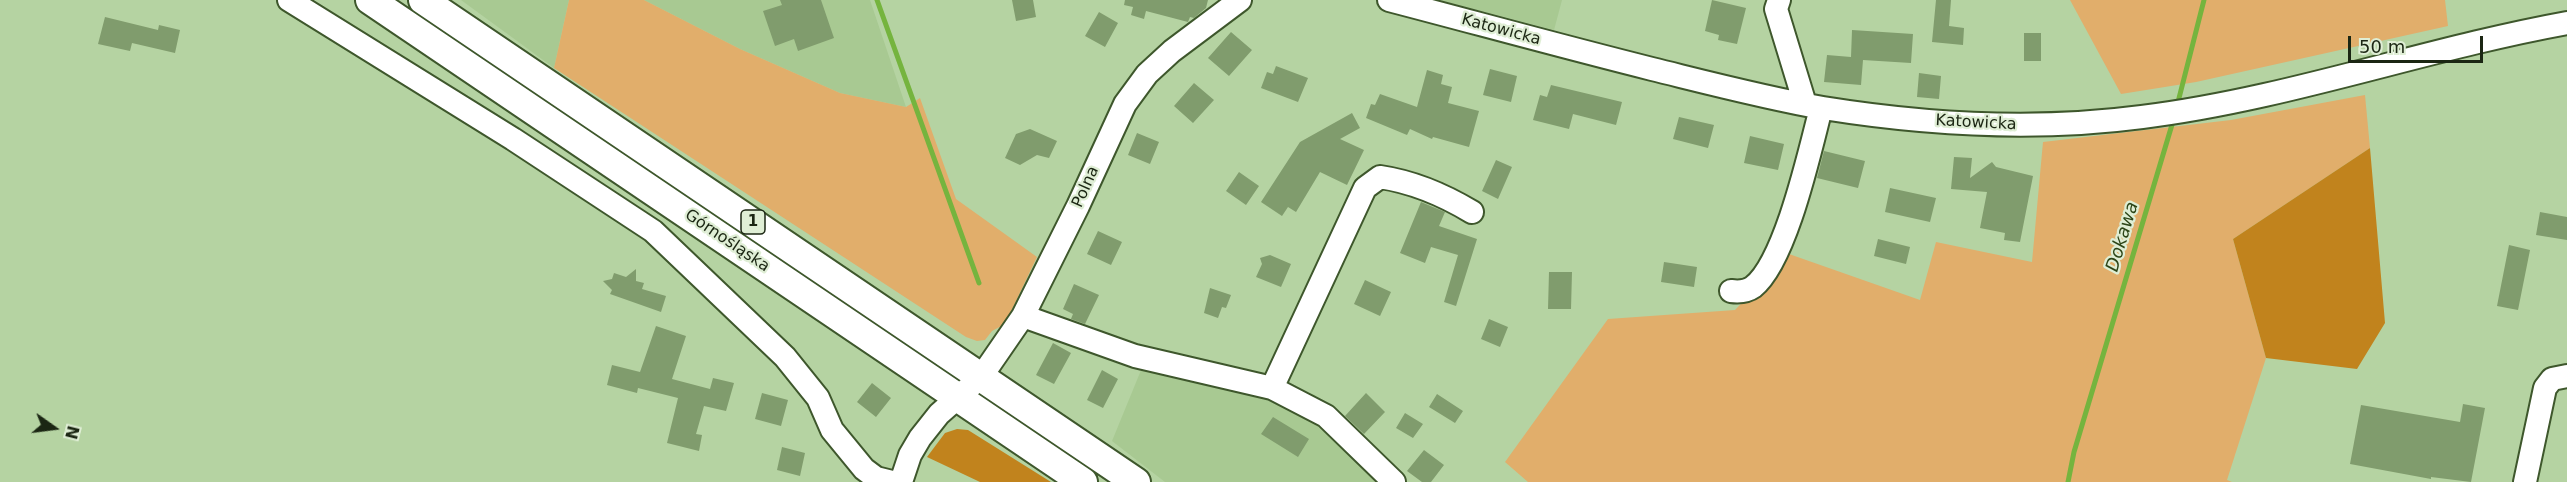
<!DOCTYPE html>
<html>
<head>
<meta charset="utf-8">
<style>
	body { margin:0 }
	#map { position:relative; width:2567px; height:482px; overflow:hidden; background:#b5d3a2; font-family:"DejaVu Sans",sans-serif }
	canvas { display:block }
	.north { position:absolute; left:24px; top:398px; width:60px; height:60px; -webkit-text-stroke:4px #dfeed5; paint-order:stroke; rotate:104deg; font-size:16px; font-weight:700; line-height:24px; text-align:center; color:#1b2613 }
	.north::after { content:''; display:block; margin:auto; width:21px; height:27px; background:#1b2613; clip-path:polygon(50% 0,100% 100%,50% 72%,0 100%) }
	.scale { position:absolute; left:2348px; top:36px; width:135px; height:27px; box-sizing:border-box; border:3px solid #1b2613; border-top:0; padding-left:8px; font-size:18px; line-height:21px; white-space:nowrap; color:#1b2613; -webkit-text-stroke:4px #dfeed5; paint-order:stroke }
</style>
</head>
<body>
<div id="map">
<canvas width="2567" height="482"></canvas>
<div class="north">N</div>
<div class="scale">50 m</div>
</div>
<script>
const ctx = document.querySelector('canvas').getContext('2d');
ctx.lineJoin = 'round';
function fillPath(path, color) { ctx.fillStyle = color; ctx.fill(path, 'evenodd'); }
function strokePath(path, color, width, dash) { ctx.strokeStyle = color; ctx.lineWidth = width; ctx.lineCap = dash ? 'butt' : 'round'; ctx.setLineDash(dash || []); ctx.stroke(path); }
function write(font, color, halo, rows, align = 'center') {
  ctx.font = font + ' "DejaVu Sans",sans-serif'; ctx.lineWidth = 4.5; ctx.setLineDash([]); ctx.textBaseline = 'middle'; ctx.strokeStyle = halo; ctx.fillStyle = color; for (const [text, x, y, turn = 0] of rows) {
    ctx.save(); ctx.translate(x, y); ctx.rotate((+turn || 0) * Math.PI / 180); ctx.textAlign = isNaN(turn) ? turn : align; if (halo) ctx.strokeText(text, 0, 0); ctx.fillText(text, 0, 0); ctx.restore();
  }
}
fillPath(new Path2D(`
	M461,0h108l-15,68z
	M644,0h226l36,107 -66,-14 -100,-44z
	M1439,0h123l-8,30z
	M1146,358l169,37 73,87h-223l-53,-41z`), '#a8c992');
fillPath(new Path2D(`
	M569,0h75l96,49 100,44 66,14 14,-9 36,101 81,58 -32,67 -13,7 -7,9 -8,1 -11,-4 -412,-269z
	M2070,0h375l3,26 -252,56 -75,12z
	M2365,95l5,53 -137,91 33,119 -39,122 5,2h-704l-23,-20 103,-143 127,-9 54,-56 131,46 16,-58 96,20 11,-120 188,-22z`), '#e1ae6b');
fillPath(new Path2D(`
	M2370,148l15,175 -28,46 -91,-11 -33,-119z
	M957,429l11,1 83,52h-71l-53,-25 18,-24z`), '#c1831d');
strokePath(new Path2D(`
	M877,0l102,283
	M2177,106l27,-106
	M2068,482l6,-30 100,-334`), '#75b43e', 5);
fillPath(new Path2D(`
	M780,0h41l13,38 -36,13 -4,-12 -19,7 -12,-35 19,-6z
	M1012,0h21l3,17 -20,4z
	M1125,0h83l-2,8 -12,10 -4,-1 -2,5 -42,-11 -2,8 -13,-4 2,-8 -9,-2z
	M1712,0l34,8 -9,36 -19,-4 1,-5 -14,-4z
	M1936,0h15l-2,26 15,2 -1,17 -31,-3z
	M1099,12l19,11 -13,24 -20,-11z
	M105,17l53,13 1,-5 21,5 -5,23 -43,-10 -2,8 -32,-7z
	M1852,30l61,4 -2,29 -48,-3 -2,25 -37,-3 3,-27 24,2z
	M1231,32l21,18 -23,26 -21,-18z
	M2024,33h17v28h-17z
	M1276,66l32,12 -10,24 -37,-14 6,-16 6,2z
	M1490,69l27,7 -6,26 -28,-7z
	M1427,70l16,5 -2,9 11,3 -4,16 31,8 -10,36 -36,-10 -1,2 -22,-10 -3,6 -41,-17 5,-14 4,1 5,-11 37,13z
	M1919,73l22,3 -2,23 -22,-2z
	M1194,83l20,17 -21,23 -19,-17z
	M1551,85l71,17 -6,23 -43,-11 -4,15 -36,-9 7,-25 7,2z
	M1352,113l8,15 -20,11 24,11 -17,35 -27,-13 -24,40 -8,-5 -6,9 -21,-14 39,-60z
	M1679,117l35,8 -6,23 -35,-9z
	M1030,129l27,12 -8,17 -12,-3 -17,10 -15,-7 11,-24z
	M1137,133l22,9 -9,22 -22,-9z
	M1750,136l34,8 -6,26 -34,-7z
	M1824,151l41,10 -7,27 -41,-10z
	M1954,157l18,1 -2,20 22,-16 4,5 37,9 -13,66 -16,-2 1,-7 -25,-5 7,-36 -36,-3z
	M1496,160l16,7 -14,32 -16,-8z
	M1239,172l20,14 -13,19 -20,-14z
	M1890,188l46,10 -6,24 -45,-10z
	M1421,202l24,10 -6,14 38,13 -21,67 -12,-4 14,-47 -27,-8 -6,16 -25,-10z
	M2540,212l27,5v23l-31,-5z
	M1098,231l24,11 -11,23 -24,-11z
	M1878,239l32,8 -4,17 -32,-8z
	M2509,245l21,5 -12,60 -21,-4z
	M1270,255l21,9 -10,23 -25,-10 6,-13 -2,-6z
	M1664,262l33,5 -3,20 -33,-5z
	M636,269v12l8,2 -2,6 24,7 -5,16 -51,-18 2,-4 -9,-9 9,-2 2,-6 12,4z
	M1549,272h23l-1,37h-23z
	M1365,280l26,12 -11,24 -26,-12z
	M1074,284l25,11 -14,29 -14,-5 2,-5 -10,-5z
	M1210,288l21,7 -5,13 -4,-1 -4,11 -14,-5z
	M1489,319l19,8 -8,20 -19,-8z
	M656,326l30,10 -14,43 38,10 3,-11 21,5 -8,28 -22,-5 -8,28 6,1 -3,16 -32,-8 11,-45 -40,-10 -1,5 -30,-8 5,-20 28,7z
	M1053,343l18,10 -17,31 -18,-9z
	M1102,370l16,9 -15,29 -16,-8z
	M872,383l19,15 -15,19 -19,-15z
	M762,393l26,7 -7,26 -26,-7z
	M1366,393l19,19 -21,22 -19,-18z
	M1437,394l26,17 -8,12 -26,-16z
	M2463,404l22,4 -14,74 -40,-5v2l-81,-15 11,-59 99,17z
	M1405,413l18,11 -10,14 -17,-10z
	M1273,417l36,22 -11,18 -37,-23z
	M782,447l23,6 -5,23 -23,-6z
	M1424,450l20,15 -13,17h-9l-15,-11z`), '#809c6d');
const minor = new Path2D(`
	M289,0l224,139 140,92 132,126 33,41 14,32 32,39 12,9 16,4
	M1389,0c88,23 175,47 263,69 57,14 114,29 171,39 106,17 213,23 319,9 145,-18 282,-68 425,-94
	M1779,0l-3,9 29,95
	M1731,291c8,1 15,1 22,-4 33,-26 57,-137 68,-179
	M1023,316l112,40 137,32 54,28 68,66
	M1272,388l93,-200 15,-11c34,5 62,17 92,35
	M901,482l9,-27 10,-17 19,-24 42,-37 42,-61 55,-110 47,-102 22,-30 25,-23 68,-51
	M2525,482l20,-94 7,-9 15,-3`);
const major = new Path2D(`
	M370,0l713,482
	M423,0l713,482`);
strokePath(minor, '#3e572c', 26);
strokePath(major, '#3e572c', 32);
strokePath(minor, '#fff', 22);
strokePath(major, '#fff', 28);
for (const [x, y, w] of [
	[753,222,24]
]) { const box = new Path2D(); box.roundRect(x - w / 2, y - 12, w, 24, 4.5); ctx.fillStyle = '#dfeed5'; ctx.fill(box); strokePath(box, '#1b2613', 1.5); }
write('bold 15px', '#1b2613', null, [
	["1",753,222]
]);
write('16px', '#1b2613', '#dfeed5', [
	["Katowicka",1501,30,15],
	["Katowicka",1976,123,3],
	["Polna",1086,187,-66],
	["Górnośląska",727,241,34]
]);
write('italic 18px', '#2c4517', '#dfeed5', [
	["Dokawa",2123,237,-73]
]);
</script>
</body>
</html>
